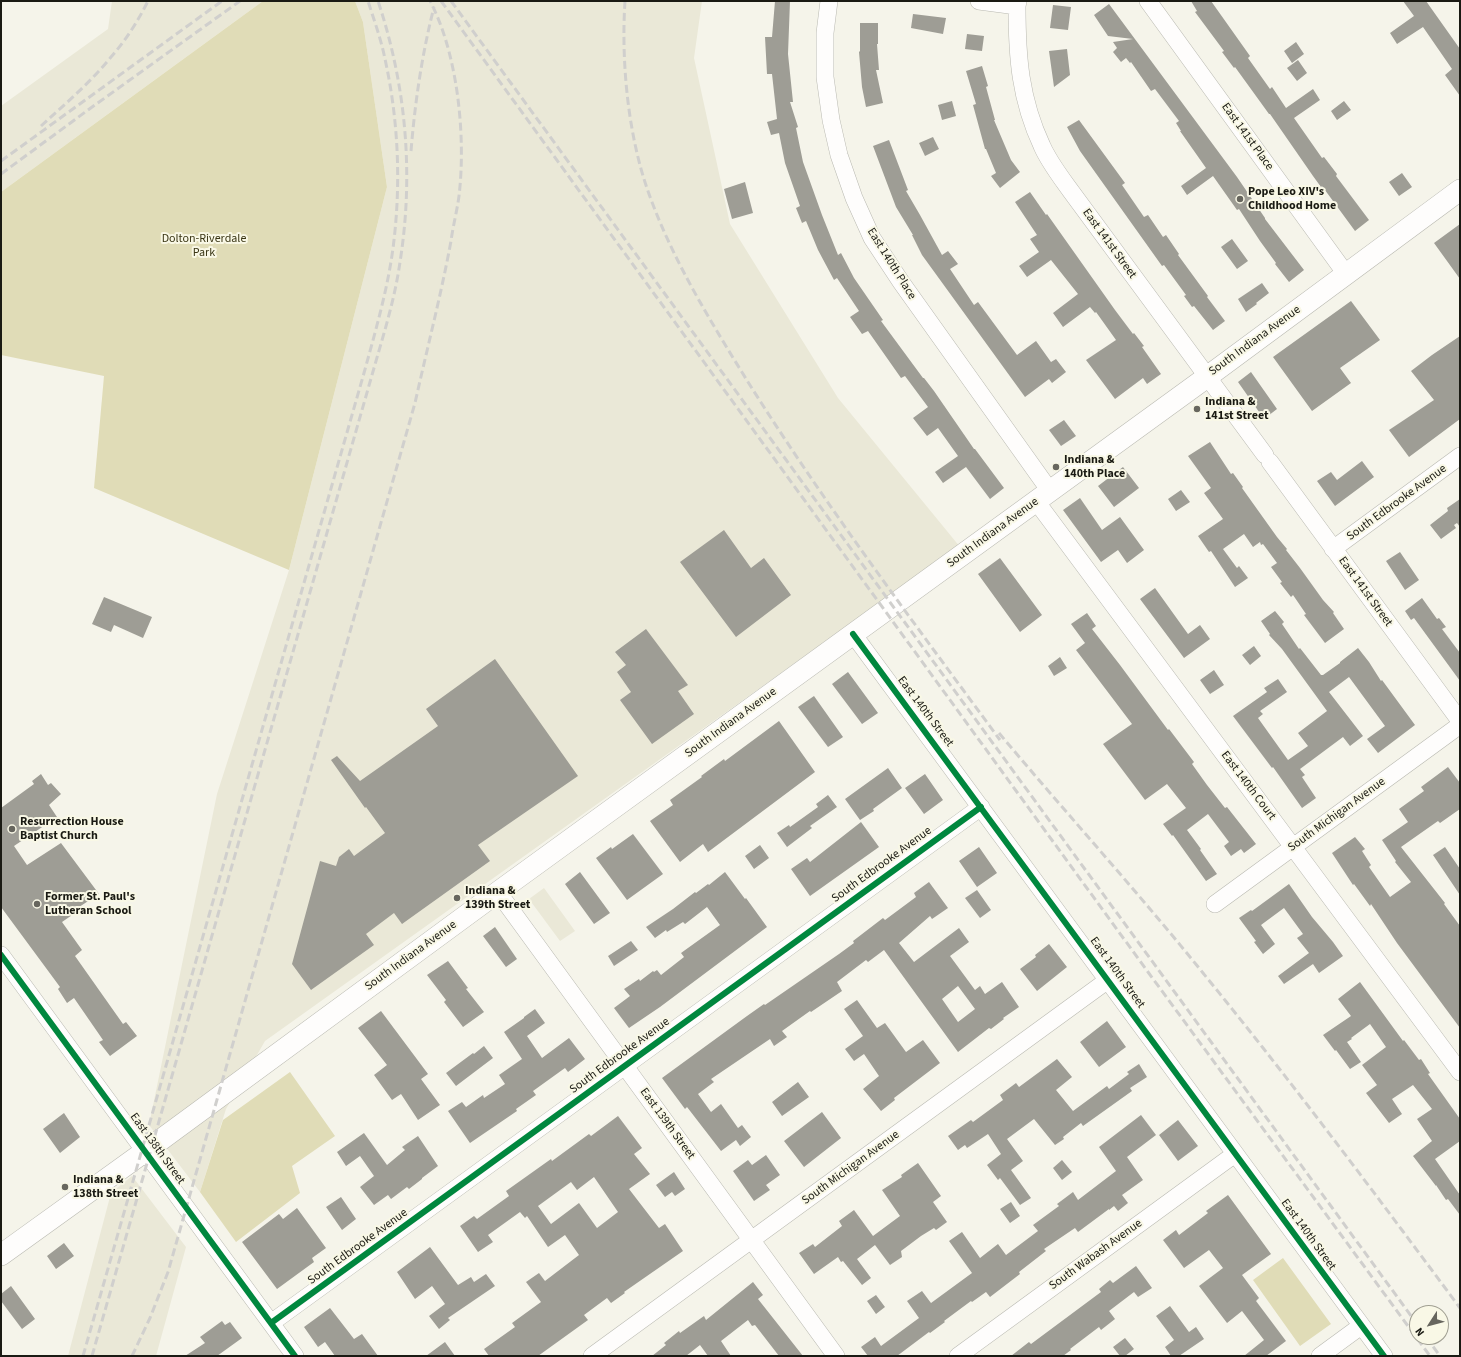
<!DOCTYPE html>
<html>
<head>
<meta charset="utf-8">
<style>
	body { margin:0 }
	#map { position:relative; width:1461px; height:1357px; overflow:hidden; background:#f5f4ea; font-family:"Source Sans 3",sans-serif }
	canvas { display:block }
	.frame { position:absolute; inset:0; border:2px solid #1a1a13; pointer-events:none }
	.north { position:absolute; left:1409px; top:1305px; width:40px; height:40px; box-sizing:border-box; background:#f9f8e6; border:1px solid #a09f92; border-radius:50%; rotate:234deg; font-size:11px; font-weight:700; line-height:16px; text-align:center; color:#1a1a13 }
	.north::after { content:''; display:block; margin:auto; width:14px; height:18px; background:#67665e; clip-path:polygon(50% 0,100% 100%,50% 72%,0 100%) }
</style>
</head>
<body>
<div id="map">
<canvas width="1461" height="1357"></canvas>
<div class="frame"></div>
<div class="north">N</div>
</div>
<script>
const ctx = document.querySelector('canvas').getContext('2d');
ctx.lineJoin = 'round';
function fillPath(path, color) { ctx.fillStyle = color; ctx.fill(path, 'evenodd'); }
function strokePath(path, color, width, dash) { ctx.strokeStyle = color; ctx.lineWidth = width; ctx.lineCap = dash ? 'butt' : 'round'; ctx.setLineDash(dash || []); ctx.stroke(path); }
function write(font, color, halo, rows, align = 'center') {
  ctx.font = font + ' "Source Sans 3",sans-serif'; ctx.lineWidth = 4; ctx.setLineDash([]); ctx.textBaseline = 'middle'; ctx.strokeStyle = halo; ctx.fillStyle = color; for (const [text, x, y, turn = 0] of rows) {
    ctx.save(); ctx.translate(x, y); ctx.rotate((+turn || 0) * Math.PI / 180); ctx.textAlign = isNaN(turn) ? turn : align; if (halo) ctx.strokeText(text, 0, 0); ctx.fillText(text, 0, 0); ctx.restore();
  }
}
fillPath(new Path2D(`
	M112,1h151l-262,191v-86l107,-77z
	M355,1h347l-8,57 36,166 108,174 127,155 -107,65 -593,423 -39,68 -26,83 -51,-67 68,-331 72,-224 98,-383 -24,-165z
	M544,888l31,43 -15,10 -31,-42z
	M132,1176l54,71 -30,109h-88l43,-163z`), '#eae8d7');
fillPath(new Path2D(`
	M263,1h92l8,21 24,165 -98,383 -195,-82 10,-112 -103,-21v-163z
	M290,1072l45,64 -43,30 8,27 -64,49 -36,-50 23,-72z
	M1283,1258l48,66 -31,22 -47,-66z`), '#e0dcb7');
fillPath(new Path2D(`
	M775,1h15l-2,53 5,48h-3l8,25 -2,1 7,34 19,53 16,40 3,-2 13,25 29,42 -2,1 42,57h1l10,13 40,58h1l29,39 -14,11 -24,-32 -23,16 -8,-11 23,-16 -20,-28 -11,8 -14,-18 15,-11 -23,-31 -4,2 -33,-47 -6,3 -12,-17 9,-6 -22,-33 -3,2 -16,-30 -12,-29 -4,2 -6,-15 4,-2 -15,-43 -6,-30 -8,2 -4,-13 10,-3 -5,-45h-5l-2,-37h7z
	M1191,1h20l39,55 -2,2 22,31 2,-2 14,21 27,-19 7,11 -26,18 28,40 2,-1 13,17 -1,2 33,44 -14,11 -33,-45 -1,1 -8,-11 -43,-62h-1l-34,-47 -1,1 -12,-16 2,-1 -29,-39 2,-1z
	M1403,1h23l34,48v47l-15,-21 7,-6 -29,-42 -26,17 -7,-11 24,-17z
	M1109,4l128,173 28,41v1l39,51 -15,12 -14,-18 1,-1 -16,-22 -21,-32 -2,1 -24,-34 -26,19 -6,-9 25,-18 -26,-37h1l-5,-8 3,-2 -24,-32 -4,2 -20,-29 -1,1 -4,-5 -5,4 -8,-10 4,-4 -4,-6 20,-3 -25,-3 -14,-21z
	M1053,5l18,2 -3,23 -18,-2z
	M913,14l33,4 -3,16 -32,-6z
	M860,23h18v21h-1l2,26h-3l7,33 -17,4 -4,-20 -3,-35 1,-1z
	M967,34l17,2 -2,15 -17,-2z
	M1296,42l8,12 -12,9 -8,-12z
	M1067,49l3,26 -16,12 -5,-36z
	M1298,60l9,13 -10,8 -10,-13z
	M982,66l6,20 -2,1 9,33h-1l17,40 9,12 -20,16 -9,-12 5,-3 -10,-24h-1l-12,-44 3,-1 -10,-33z
	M952,101l4,15 -14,4 -4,-15z
	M1344,101l7,9 -14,10 -6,-9z
	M1079,120l46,63 -3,2 22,32 4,-2 15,22 3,-2 13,19 -1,1 30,41 -1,1 18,24 -12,9 -19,-24 -2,1 -8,-11 2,-1 -22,-30 -2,1 -82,-115 -13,-24z
	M933,137l6,12 -14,7 -6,-13z
	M889,140l19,50 -2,1 14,24 22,40 6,-4 10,13 -8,5 24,36 4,-3 39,53 19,-14 15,21 5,-3 10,13 -14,11 -3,-4 -24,18 -103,-142 -10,-20h1l-17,-28 -23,-61z
	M1402,173l10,14 -13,9 -10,-14z
	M745,182l8,31 -21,6 -8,-30z
	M1030,192l16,23 1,-1 68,96 18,24 1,-1 10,13 -2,1 19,27 -14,10 -4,-6 -28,21 -29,-39 30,-20 -20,-28 -1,1 -5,-6 -27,20 -10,-14 25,-19 -27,-34 -24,17 -8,-11 20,-14 -9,-13 7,-4 -22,-33z
	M1460,224v55l-26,-36z
	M1232,239l16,22 -11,8 -16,-22z
	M1262,283l7,10 -13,10 1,1 -11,8 -8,-13z
	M1351,301l29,39 -40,28 11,15 -39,28 -39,-54z
	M1460,336v83l-51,38 -20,-27 45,-30 -23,-29 21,-16z
	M1251,372l26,37 -13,10 -26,-37z
	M1064,420l12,16 -15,10 -12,-16z
	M1210,442l21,32 2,-1 10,14 -1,1 35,49 10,12 -1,1 14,18 23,32 11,12 -1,1 11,16 -19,14 -21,-28 2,-1 -13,-19 -2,2 -11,-14 2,-1 -11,-15 6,-4 -14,-19 -2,1 -1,-3 -7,5 -9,-13 -21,15 14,19 2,-2 9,12 -13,9 -24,-36 -2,1 -11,-16 25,-17 -19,-26 7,-5 -23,-32z
	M1362,461l12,16 -39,29 -18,-25 14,-9 6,8z
	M1123,467l16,21 -25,19 -16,-21z
	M1181,490l9,12 -14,9 -8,-12z
	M1080,498l22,32 18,-13 24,33 -17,13 -9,-13 -17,12 -38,-52z
	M1460,499v28l-3,-4 -3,2 2,3 -15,11 -11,-14 18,-14 -1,-3z
	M724,530l27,38 13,-10 27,37 -55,42 -56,-75z
	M1400,552l19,28 -14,10 -19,-29z
	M1000,558l42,57 -22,17 -42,-58z
	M1155,588l33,46 12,-9 10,14 -26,19 -44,-59z
	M104,597l48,20 -9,21 -29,-13 -3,7 -19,-8z
	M1422,598l15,21 2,-1 7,9 -4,2 18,24v28l-46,-63 -3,2 -6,-9z
	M1275,611l9,11 -2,2 17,25 1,-1 21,27h2l17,-12v-1l18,-14 11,14 12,19 1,-1 33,45 -37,28 -11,-14 18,-13 -36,-49 -20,15 34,44 -13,10 -7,-9 -43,32 5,6 -3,2 14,21 -14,10 -29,-41 -1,1 -39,-52 34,-24 -3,-4 14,-9 9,13 -27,19 3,3 -5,4 30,42 20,-14 -10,-13 29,-22 -45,-62 -13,-14 1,-1 -9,-13z
	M1087,613l9,13 -4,3 28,36 48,65 1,-1 25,33 -2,2 15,21 18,23 2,-1 29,37 -12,9 -3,-4 -10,7 -7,-10 5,-4 -21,-28 -21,16 14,19 -1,1 17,24 -11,7 -33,-46 -1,1 -9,-12 23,-16 -19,-24 -22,16 -42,-56 29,-20 -56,-74 9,-7 -14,-19z
	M646,629l42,56 -10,6 16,23 -42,30 -32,-44 11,-8 -14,-20 9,-7 -11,-13z
	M1254,646l7,10 -11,9 -8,-10z
	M1060,657l7,11 -13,8 -6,-10z
	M495,659l83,117 -100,69 12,16 -88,63 -8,-11 -28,21 8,11 -63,45 -19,-26 28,-103 16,5 3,-9 10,-8 5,7 31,-23 -19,-26 -1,1 -34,-48 6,-4 23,25 78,-55 -12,-17z
	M1214,670l10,15 -14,9 -10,-14z
	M848,672l30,41 -16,11 -30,-40z
	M814,696l29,41 -15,10 -30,-40z
	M779,721l36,51 -107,80 -5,-8 -23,18 -30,-41 23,-16 -3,-5 32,-23 -1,-1 23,-17 1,2z
	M1448,767l12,16v26l-20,14 -2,-2 -37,26 44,56 -1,1 16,22v102l-63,-85 -26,-39 -1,2 -16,-22 -1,1 -21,-32 23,-16 10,12 -3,2 9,14 -2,2 21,30 21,-15 -16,-20 1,-1 -14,-21 26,-18 -9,-13 25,-18 -3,-4z
	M888,768l14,20 -29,21 1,2 -14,9 -15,-21z
	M41,774l7,11 3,-2 10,11 -12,11 8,12 -43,29 13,19 34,-22 38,51 -23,15 2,2 -16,11 20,28 -7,6 48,68 3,-2 11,14 -27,20 -11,-14 4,-2 -29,-42 -7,5 -9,-14 2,-2 -59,-80v-99l33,-24 -2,-3z
	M925,774l18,26 -19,14 -19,-26z
	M828,795l9,12 -27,19 2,2 -25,19 -10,-14 12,-8 1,2 28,-20 -2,-3z
	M861,822l18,25 -69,49 -19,-27 16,-11 3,4z
	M633,834l30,40 -36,26 -31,-42 15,-11 1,2z
	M760,845l9,13 -15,11 -9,-13z
	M979,847l18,26 -20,14 -18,-26z
	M1445,847l15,22v26l-27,-40z
	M580,872l30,41 -16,11 -29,-40z
	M725,872l20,27 1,-1 21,29 -107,80 -31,21 -15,-20 16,-12 -6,-7 15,-10 1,2 13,-10 1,1 3,-2 4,5 23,-18 -3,-4 39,-28 -13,-18 -22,17 -2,-2 -16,10 -1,-2 -11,8 -9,-11 27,-18 22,-17 1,1 12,-9 1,1z
	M929,882l19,26 -16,11 -2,-3 -31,27 15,19 45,-34 10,14 -19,14 25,34 5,-4 5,8 17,-12 17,25 -16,11 1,1 -13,10 -2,-1 -31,24 -74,-102 -16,12 -2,-2 -29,22 5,9 -31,21 -1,-1 -28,20 5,6 -13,9 -4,-7 -59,40 3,3 -16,12 13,18 10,-8 17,24 4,-3 9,12 -11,9 -4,-6 -15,11 -34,-44 -2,2 -23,-31 85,-62 17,-12 1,1 74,-51 15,-11 -1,-2 30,-23 2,2 31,-23 -2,-4zM958,986l17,23 -17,13 -16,-23z
	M1289,884l23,33 21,25 10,14 -24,17 -6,-9 -29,20 -6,-8 31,-23 -12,-15 6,-4 -19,-26 -23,17 14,19 -12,10 -9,-12 2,-1 -17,-23 12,-8 1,1z
	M977,890l14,20 -11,8 -15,-20z
	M495,927l22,32 -11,8 -23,-31z
	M631,941l7,9 -24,16 -6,-10z
	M1049,944l18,23 -30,24 -17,-22 16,-12 -1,-2z
	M448,961l20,27 -2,1 18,23 -21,15 -19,-25 2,-2 -19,-25z
	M1360,982l43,59 1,-1 15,20 2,-1 9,14 -2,1 32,45v22l-25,18 25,36v20l-12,-16 -2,1 -10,-15v1l-23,-30 19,-15 -15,-22 15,-10 -19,-24 -21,14 10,15 -13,9 -23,-30 11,-8 -15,-20 24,-18 -16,-23 -19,14 1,1 -5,3 14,20 -11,7 -14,-19 -1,1 -12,-16 28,-19 -13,-17z
	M857,1000l20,28 8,-5 21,29 17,-12 17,23 -46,35 1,2 -14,11 -18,-22 16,-13 -15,-22 -10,7 -9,-12 18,-13 -19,-27z
	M535,1009l10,14 -18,13 15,22 27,-20 16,21 -17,13 -3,-4 -32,23 3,4 -20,14 1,2 -47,32 -22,-32 14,-9 4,5 17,-12 1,3 21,-14 -6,-9 23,-16 -18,-27 20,-14v-1z
	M381,1011l47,63 -7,5 19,26 -22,15 -17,-26 -9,6 -18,-25 13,-10 -29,-37z
	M1107,1021l19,26 -27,20 -19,-25z
	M484,1046l9,12 -37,28 -10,-13 27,-20 1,1z
	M1057,1059l15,18 -16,13 17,21 34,-25 2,3 20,-15 -2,-2 12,-8 8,13 -17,11 2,3 -49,35 -2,-3 -18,14 1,2 -9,6 -21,-26 -27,20 16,22 -12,9 20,28 -11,7 -20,-27 -2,2 -11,-15 14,-11 -13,-20 -21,14 -2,-3 -7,5 -10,-14 23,-16 2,2 30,-22 -3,-5 16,-12 3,4z
	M798,1082l11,15 -27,19 -10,-14z
	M822,1112l19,26 -37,29 -20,-26z
	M64,1113l16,24 -20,16 -17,-24z
	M1141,1115l15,20 -29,22 16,23 -21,15 6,8 -10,8 -4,-5 -5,4v-1l-31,23 -3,-4 -31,21 2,2 -27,21 1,2 -30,23 -4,-5 -14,10 -1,-1 -27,20 1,1 -15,11 -1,-1 -32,24h-29l-7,-9 14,-10 6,9 38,-28 -12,-17 15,-10 9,12 41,-30 -23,-32 13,-9 18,26 18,-14 8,11 32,-24 -5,-6 26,-19 -2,-2 16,-12 5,8 38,-29 -17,-24z
	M618,1116l24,32 -8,6 16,20 -21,15 30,39 6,-4 18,27 -59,41 1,1 -14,10 -4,-5 -23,17 4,5 -50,36h-49l-5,-7 31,-22 -3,-4 29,-21 -15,-20 13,-9 6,8 34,-26 -14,-20 -17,12 -21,-31 -2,2 -5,-6 -32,23 5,7 -15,10 -18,-26 14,-10 3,3 32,-23 -3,-5 45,-32 1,2 37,-27 2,2zM594,1177l24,35 -21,16 -18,-25 -28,21 -13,-18 33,-24 6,8z
	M1178,1120l20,26 -20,15 -19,-26z
	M364,1133l23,32 18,-15 -3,-3 16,-11 20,30 -16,12v1l-13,10 -2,-2 -16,12 -3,-4 -14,10 -14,-18 14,-11 -14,-20 -14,10 -9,-14z
	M766,1155l14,20 -14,10 4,5 -16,11 -21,-30 15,-11 4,5z
	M1062,1160l10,12 -10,8 -9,-12z
	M918,1163l23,33 -8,6 14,20 -11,8 -2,-2 -13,8 -20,15 1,6 -12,8 -15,-20 -18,14 14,19 -9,7 -19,-24 -2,1 -3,-5 -24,17 -15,-21 14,-9 2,3 27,-21 -3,-5 15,-11 19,26 27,-20 -18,-26 20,-13 -1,-2z
	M674,1172l11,17 -10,7 -3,-4 -7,5 -9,-12z
	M1228,1195l43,59 -29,21 17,23 -3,3 30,40 -20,15h-22l20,-16 -22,-29 -15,12 -28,-37 24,-18 -14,-18 -25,18 -21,-28 13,-10 3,5 29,-22 -2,-2z
	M341,1197l15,22 -14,11 -16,-23z
	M1011,1202l9,14 -10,7 -10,-14z
	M297,1208l29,40 -14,10 2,4 -37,27 -35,-47 37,-28 4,5z
	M64,1243l10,13 -18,13 -9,-13z
	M430,1247l28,38 13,-8 3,5 12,-8 9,12 -47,32 2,2 -11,9 -10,-13 16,-12 -13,-18 -17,13 -18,-27z
	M1136,1266l16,22 -14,9 -4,-5 -25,19 6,8 -14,11 -2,-3 -29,22 1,1 -8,6h-52l18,-14 2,2 70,-52 -2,-3 11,-9 3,3z
	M753,1282l10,13 -5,4 45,57h-24l-24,-31 -3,1 -4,-6 -27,21 10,15h-23l-8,-11 -14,11h-34l14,-11 -2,-2 15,-12 1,2 24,-17 2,4z
	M11,1286l24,33 -13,10 -21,-28v-7z
	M876,1295l9,12 -9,7 -9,-13z
	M1170,1306l19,26 7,-5 8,12 -25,17h-8l-6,-9 9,-7 -18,-24z
	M330,1308l24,31 8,-5 16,22h-43l-10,-14 -7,5 -14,-20z
	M222,1321l3,4 5,-3 12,16 -25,18h-32l20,-13 -5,-6z
	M1125,1338l9,11 -9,7h-5l-7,-9z
	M445,1342l10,14h-29z`), '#9e9d95');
const minor = new Path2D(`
	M829,1l-4,32v44l6,43 8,35 15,43 18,40 29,44 149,209
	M979,1l38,5
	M1018,1l-1,5c0,51 3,93 25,140 7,16 18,30 28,44l195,265
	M1148,1l198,273
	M1270,462l190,259
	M1036,501l424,571
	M1333,549l127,-93
	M853,634l531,722
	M498,892l338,464
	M1215,904l245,-179
	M1,955l294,401
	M271,1323l710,-516
	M592,1356l516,-376
	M958,1356l277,-202
	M1320,1356l41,-30`);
const major = new Path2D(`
	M1,1255l150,-108 347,-255 709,-515 253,-187`);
strokePath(minor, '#b8b8b0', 18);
strokePath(major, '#b8b8b0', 22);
strokePath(minor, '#fefdfc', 17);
strokePath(major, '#fefdfc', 21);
strokePath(new Path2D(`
	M441,1l707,971 282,384
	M451,1l966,1323
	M625,1c-4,61 3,135 24,193 24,67 62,128 99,188 78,124 166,241 252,358
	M41,126c24,-22 49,-43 70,-69 15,-17 27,-36 37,-56
	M411,151c4,-49 11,-97 23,-144
	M1,161l221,-160
	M1,174l87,-64 152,-109
	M999,733c67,80 138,158 204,240 89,109 173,222 257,335
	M1426,1337l14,19
	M83,1356l281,-983c12,-44 25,-88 30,-133 7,-60 4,-122 -9,-181 -4,-20 -11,-39 -17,-58
	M92,1356l282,-988c10,-35 21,-70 26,-106 14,-88 6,-177 -22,-261
	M132,1356l18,-38 18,-46 247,-869c12,-54 26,-108 36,-162 2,-15 6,-30 8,-45 7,-59 -1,-142 -29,-195`), '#d0cfcd', 3, [8, 4]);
strokePath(new Path2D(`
	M853,634l531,722
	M1,955l294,401
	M271,1323l710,-516`), '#00873e', 6);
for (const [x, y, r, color] of [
	[1240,199,4,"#67665e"],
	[1197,409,4,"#67665e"],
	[1056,467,4,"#67665e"],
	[12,829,4,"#67665e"],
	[457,898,4,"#67665e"],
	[37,904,4,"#67665e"],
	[65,1187,4,"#67665e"]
]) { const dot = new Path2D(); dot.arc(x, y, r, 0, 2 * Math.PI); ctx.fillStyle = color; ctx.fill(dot); strokePath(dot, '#f9f8e6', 1.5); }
write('12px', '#1a1a13', '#f9f8e6', [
	["East 141st Place",1247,137,54],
	["East 141st Street",1109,244,54],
	["East 140th Place",891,264,58],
	["South Indiana Avenue",1255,341,-36],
	["South Edbrooke Avenue",1397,503,-36],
	["South Indiana Avenue",993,533,-36],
	["East 141st Street",1365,592,54],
	["East 140th Street",925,712,53],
	["South Indiana Avenue",731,723,-36],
	["East 140th Court",1248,786,53],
	["South Michigan Avenue",1337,815,-36],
	["South Edbrooke Avenue",882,865,-36],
	["South Indiana Avenue",411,956,-36],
	["East 140th Street",1117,973,54],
	["South Edbrooke Avenue",620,1056,-36],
	["East 139th Street",667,1124,54],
	["East 138th Street",157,1149,54],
	["South Michigan Avenue",851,1168,-36],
	["East 140th Street",1308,1235,54],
	["South Edbrooke Avenue",358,1247,-36],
	["South Wabash Avenue",1096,1255,-36]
]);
write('bold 12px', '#1a1a13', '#f9f8e6', [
	["Pope Leo XIV's",1248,192],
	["Childhood Home",1248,206],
	["Indiana &",1205,402],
	["141st Street",1205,416],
	["Indiana &",1064,460],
	["140th Place",1064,474],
	["Resurrection House",20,822],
	["Baptist Church",20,836],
	["Indiana &",465,891],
	["139th Street",465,905],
	["Former St. Paul's",45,897],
	["Lutheran School",45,911],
	["Indiana &",73,1180],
	["138th Street",73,1194]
], 'left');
write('12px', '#3a3615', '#f9f8e6', [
	["Dolton-Riverdale",204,239],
	["Park",204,253]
]);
</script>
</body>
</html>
